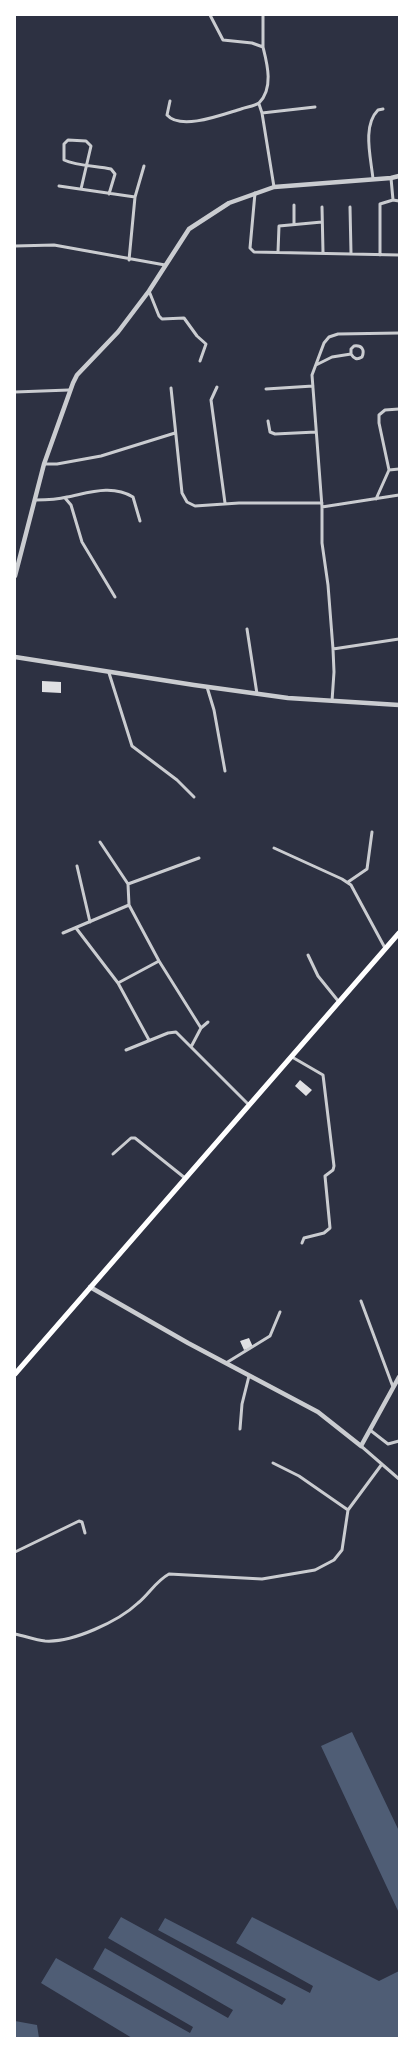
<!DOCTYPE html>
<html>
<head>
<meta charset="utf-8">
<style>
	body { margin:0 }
	#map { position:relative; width:414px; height:2053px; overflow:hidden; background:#2d3142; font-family:"DejaVu Sans",sans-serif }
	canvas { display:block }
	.frame { position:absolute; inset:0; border:16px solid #fff; pointer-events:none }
</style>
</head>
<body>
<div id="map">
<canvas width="414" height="2053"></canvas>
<div class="frame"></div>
</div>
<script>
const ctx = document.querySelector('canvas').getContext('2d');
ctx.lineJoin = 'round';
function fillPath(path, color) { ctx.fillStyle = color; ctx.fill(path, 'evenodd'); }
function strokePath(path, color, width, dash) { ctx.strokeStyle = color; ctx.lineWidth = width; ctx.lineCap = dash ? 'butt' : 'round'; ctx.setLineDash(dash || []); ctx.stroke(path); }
fillPath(new Path2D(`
	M352,1732l47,99v82l-78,-167z
	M121,1917l161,88 4,-6 -128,-69 7,-12 145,75 3,-7 -77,-43 16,-26 127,64 20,-10v67h-267l-91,-55 15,-25 134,75 3,-6 -100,-58 12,-21 123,70 5,-8 -125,-72z
	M15,2021l22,4 2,13h-24z`), '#4f5d75');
fillPath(new Path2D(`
	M42,681l19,1v11l-19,-1z
	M300,1080l12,10 -6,6 -11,-10z
	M249,1338l4,9 -9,3 -4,-9z`), '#e0e0e3');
strokePath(new Path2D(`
	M263,15v32
	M170,101l-3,14c14,16 57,-1 74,-6 5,-2 14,-3 18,-6 15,-15 8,-40 4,-56l-11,-4 -29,-3 -13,-25
	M259,104l3,9 12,74
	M262,113l53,-6
	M391,178l2,22
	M373,179c-2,-21 -11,-53 5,-69l5,-1
	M59,186l76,11
	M81,189l10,-43 -5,-5 -18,-1 -4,4v16c13,6 33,6 47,9l4,5 -6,20
	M255,193l-5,55 4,4 145,3
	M322,207l1,45
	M350,207l1,46
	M294,224v-19
	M15,246l39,-1 111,20
	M278,252l1,-26 43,-4
	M380,255v-51l13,-4 6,1
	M129,260l6,-63 9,-31
	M149,291l10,25 3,3 22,-1 13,18 9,8 -6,17
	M316,365l16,-8 19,-3c3,5 6,6 11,3 3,-7 0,-12 -8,-11l-3,3v5
	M217,387l-6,13 14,103
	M171,388l11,105 5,9 8,4 44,-3h83
	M266,389l47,-3
	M15,392l54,-2
	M268,421l2,11 5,2 41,-2
	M44,464h13l44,-8 74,-23
	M389,470l10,-1
	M65,498l6,7 11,37 33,55
	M376,499l13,-29 -10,-47v-8l6,-5 14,-1
	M35,500c10,0 21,0 32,-3 21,-4 45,-13 66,0l7,24
	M322,507l77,-12
	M247,629l10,65
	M333,649l66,-10
	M109,673l23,73 45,34 17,17
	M207,687l7,23 11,61
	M332,701l2,-29 -1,-23 -5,-64 -6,-42v-36l-10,-132 12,-32 5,-6 9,-3 61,-1
	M100,842l28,42 1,21 30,56 42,67
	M274,848l68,31 9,6 34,63
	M77,866l13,56
	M348,882l19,-13 5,-37
	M128,884l71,-26
	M76,928l42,55 31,57
	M63,933l66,-28
	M308,955l10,21 21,26
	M118,983l41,-22
	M191,1047l10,-19 7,-6
	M126,1050l42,-17 8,-1 73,73
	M292,1057l31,18 11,91 -1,4 -8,6 5,52 -6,5 -20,5 -2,5
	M113,1154l18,-16h4l50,40
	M361,1301l32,86
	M226,1363l44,-27 10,-24
	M240,1429l2,-25 7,-28
	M370,1430l18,14 11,-3
	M361,1446l38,33
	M273,1463l26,13 49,34
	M15,1552l64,-31 3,1 3,11
	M15,1634c10,2 20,6 30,7 27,2 74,-20 93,-38 11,-9 18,-22 31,-29l93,5 53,-9 19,-10 8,-10 6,-40 34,-46`), '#caccd0', 3);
strokePath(new Path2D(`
	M15,576l29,-112 29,-81 4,-8 41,-43 31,-41 40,-62 40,-26 45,-16 117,-9 8,-2
	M15,657l179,28 94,13 111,7
	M90,1287l98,56 130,69 43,34 38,-69`), '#caccd0', 4.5);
strokePath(new Path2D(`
	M15,1374l384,-441`), '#fff', 5);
</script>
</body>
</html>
